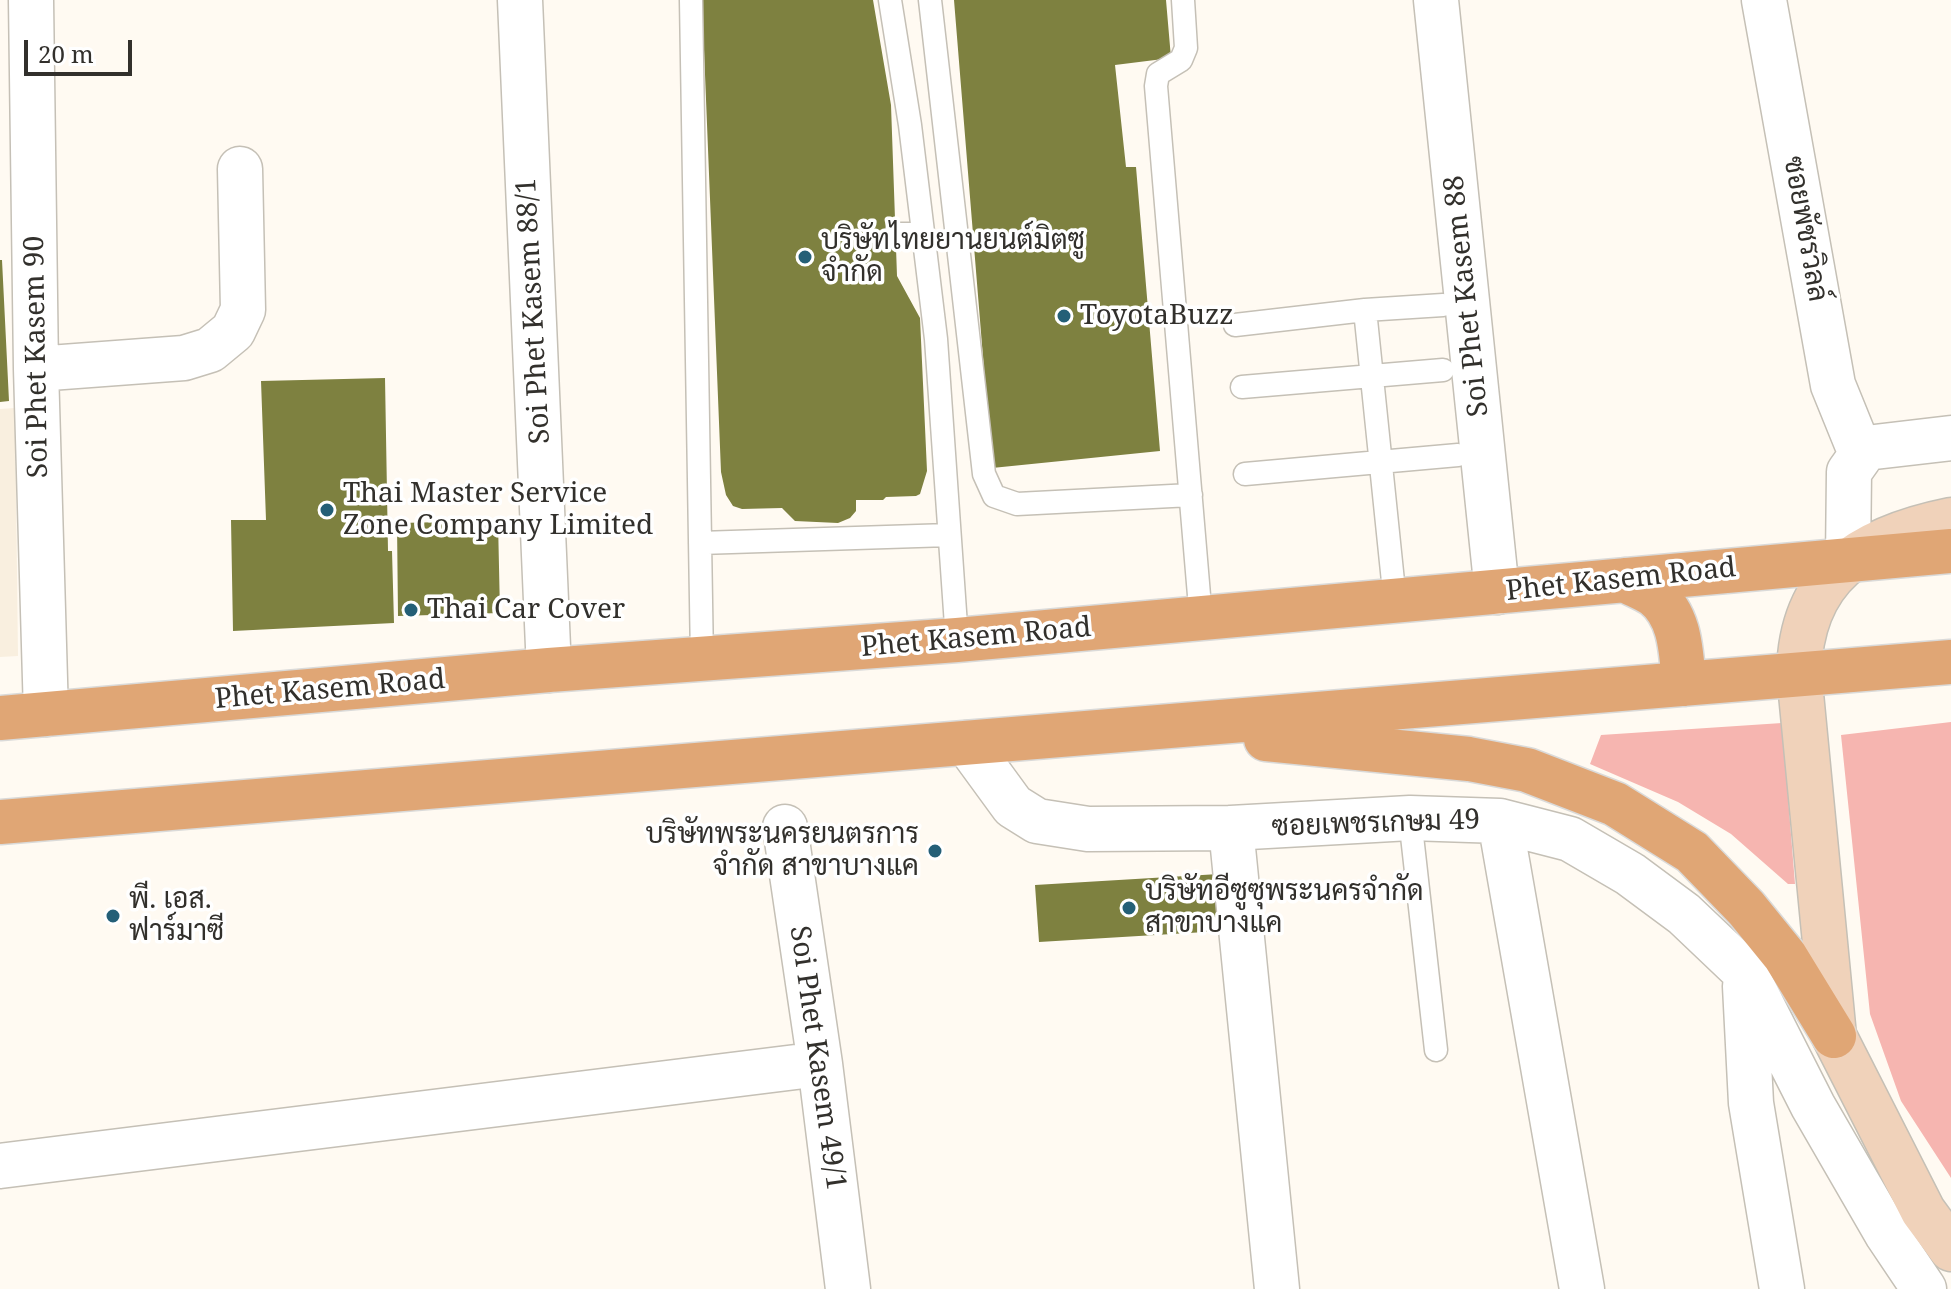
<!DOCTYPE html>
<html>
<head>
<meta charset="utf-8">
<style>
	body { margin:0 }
	#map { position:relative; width:1951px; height:1289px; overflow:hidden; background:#fffaf2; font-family:"Noto Serif",serif }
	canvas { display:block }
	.scale { position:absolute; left:24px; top:40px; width:108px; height:36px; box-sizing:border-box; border:4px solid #32302c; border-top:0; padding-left:10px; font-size:24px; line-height:28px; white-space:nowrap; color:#32302c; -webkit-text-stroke:6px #fff; paint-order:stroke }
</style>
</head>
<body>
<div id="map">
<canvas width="1951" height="1289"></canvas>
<div class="scale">20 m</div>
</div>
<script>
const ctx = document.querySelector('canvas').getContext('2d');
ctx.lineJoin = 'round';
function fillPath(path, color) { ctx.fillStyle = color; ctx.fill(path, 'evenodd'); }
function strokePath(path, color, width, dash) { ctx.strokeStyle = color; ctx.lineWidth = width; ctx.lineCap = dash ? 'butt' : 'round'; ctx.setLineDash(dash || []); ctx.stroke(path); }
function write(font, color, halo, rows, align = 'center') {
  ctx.font = font + ' "Noto Serif",Sarabun,serif'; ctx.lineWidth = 7; ctx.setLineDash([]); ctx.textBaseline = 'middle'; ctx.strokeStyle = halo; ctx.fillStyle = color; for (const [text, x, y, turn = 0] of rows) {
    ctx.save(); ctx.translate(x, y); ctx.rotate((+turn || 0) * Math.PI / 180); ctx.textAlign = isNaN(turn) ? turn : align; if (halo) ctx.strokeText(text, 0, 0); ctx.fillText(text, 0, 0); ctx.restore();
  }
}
fillPath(new Path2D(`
	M15,408l3,248 -18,1v-248z`), '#f9efdf');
fillPath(new Path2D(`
	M1951,722v456l-50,-77 -31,-87 -29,-279z
	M1782,723l13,161h-7l-57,-50 -53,-32 -88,-38 11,-29z`), '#f6b5b0');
fillPath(new Path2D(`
	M702,0h171l18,105 6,171 23,42 7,153 -7,23 -4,2 -30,1 -3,3h-27v11l-6,7 -12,5 -43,-2 -13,-13 -40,1 -9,-3 -7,-11 -5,-23z
	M954,0h212l5,58 -56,7 11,102h10l24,284 -168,17z
	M0,260h2l7,141 -9,1z
	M385,378l3,173h4l2,72 -161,8 -2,-111h35l-5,-139z
	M498,521l2,92 -102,3 -1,-93z
	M1219,874l3,57 -183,11 -4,-57z`), '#7e8140');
const service = new Path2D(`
	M691,0l11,660
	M890,0l20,125 26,214 21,301
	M930,0l54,474 10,22 23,8 174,-9
	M1183,0l3,48 -5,12 -23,14 -2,12 45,533
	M896,234h27
	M1365,310l30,291
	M1235,325l130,-15 78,-5
	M1242,387l201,-17
	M1245,474l213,-19
	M700,543l249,-8
	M1410,818l26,232`);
const minor = new Path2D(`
	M31,0l5,369 10,345
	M520,0l29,670
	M1764,0l69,385 28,69
	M36,369l148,-11 26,-8 23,-19 10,-21 -3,-141
	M1848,559l1,-87 17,-24 85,-10
	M967,743l46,63 24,15 51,8 143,-1 179,-10 90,3 70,18 60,35 54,40 61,58 68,134 74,128 37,55
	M1500,821l82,468
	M785,827l35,237 28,225
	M1231,828l46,461
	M1745,986l6,117 31,186
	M0,1166l820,-102`);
const tertiary = new Path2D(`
	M1436,0l61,592`);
const secondary = new Path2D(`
	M1951,520c-89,18 -150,55 -152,153l35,363 89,175 28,38`);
const primary = new Path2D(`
	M1625,580c9,5 20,9 29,15 27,21 27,57 30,89
	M0,718l549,-48 408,-30 994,-89
	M1266,739l203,20 58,11 88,34 77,48 54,56 39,48 49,80
	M0,822l1951,-160`);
strokePath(service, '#c5c0b6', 25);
strokePath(minor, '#c5c0b6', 47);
strokePath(tertiary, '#c5c0b6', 47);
strokePath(secondary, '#c5c0b6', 47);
strokePath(primary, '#dadad9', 47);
strokePath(service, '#fff', 22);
strokePath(minor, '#fff', 44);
strokePath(tertiary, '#fff', 44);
strokePath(secondary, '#f0d2ba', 44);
strokePath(primary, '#e0a675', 44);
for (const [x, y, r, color] of [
	[805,257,8,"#245f77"],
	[1064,316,8,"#245f77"],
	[327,510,8,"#245f77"],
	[411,610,8,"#245f77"],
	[935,851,8,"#245f77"],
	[1129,908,8,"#245f77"],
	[113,916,8,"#245f77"]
]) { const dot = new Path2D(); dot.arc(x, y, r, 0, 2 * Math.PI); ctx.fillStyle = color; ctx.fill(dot); strokePath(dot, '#fff', 3); }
write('28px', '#32302c', '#fff', [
	["ซอยพัชรวิลล์",1805,229,80],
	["Soi Phet Kasem 88",1467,296,-96],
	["Soi Phet Kasem 88/1",534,311,-93],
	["Soi Phet Kasem 90",37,357,-91],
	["Phet Kasem Road",1621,580,-6],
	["Phet Kasem Road",976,638,-5],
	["Phet Kasem Road",330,690,-5],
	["ซอยเพชรเกษม 49",1376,824,-2],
	["Soi Phet Kasem 49/1",817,1058,82]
]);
write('28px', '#32302c', '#fff', [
	["บริษัทไทยยานยนต์มิตซู",821,241],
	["จำกัด",821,273],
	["ToyotaBuzz",1080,316],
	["Thai Master Service",343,494],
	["Zone Company Limited",343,526],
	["Thai Car Cover",427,610],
	["บริษัทพระนครยนตรการ",919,835,"right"],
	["จำกัด สาขาบางแค",919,867,"right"],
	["บริษัทอีซูซุพระนครจำกัด",1145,892],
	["สาขาบางแค",1145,924],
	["พี. เอส.",129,900],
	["ฟาร์มาซี",129,932]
], 'left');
</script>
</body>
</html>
